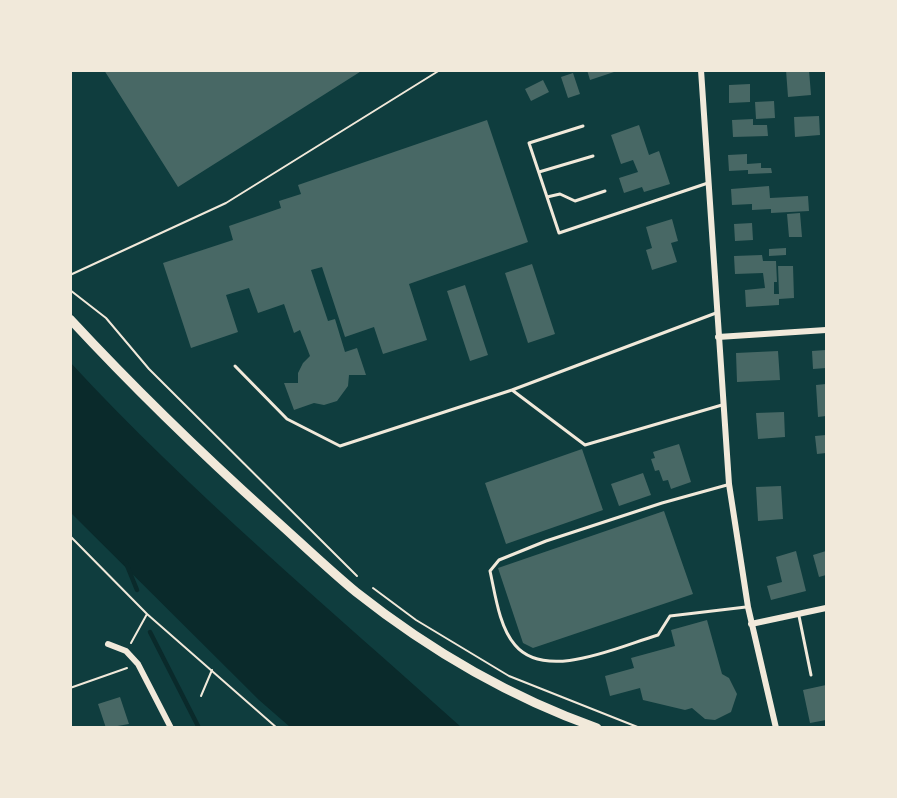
<!DOCTYPE html>
<html>
<head>
<meta charset="utf-8">
<style>
	body { margin:0 }
	#map { position:relative; width:897px; height:798px; overflow:hidden; background:#0f3d3e; font-family:"IBM Plex Sans",sans-serif }
	canvas { display:block }
	.frame { position:absolute; inset:0; border:72px solid #f1e9da; pointer-events:none }
</style>
</head>
<body>
<div id="map">
<canvas width="897" height="798"></canvas>
<div class="frame"></div>
</div>
<script>
const ctx = document.querySelector('canvas').getContext('2d');
ctx.lineJoin = 'round';
function fillPath(path, color) { ctx.fillStyle = color; ctx.fill(path, 'evenodd'); }
function strokePath(path, color, width, dash) { ctx.strokeStyle = color; ctx.lineWidth = width; ctx.lineCap = dash ? 'butt' : 'round'; ctx.setLineDash(dash || []); ctx.stroke(path); }
fillPath(new Path2D(`
	M70,362c121,131 259,246 391,365h-171l-31,-27 -188,-187z`), '#0a2a2b');
strokePath(new Path2D(`
	M126,563l11,27
	M150,632l49,96`), '#0a2a2b', 4.5);
fillPath(new Path2D(`
	M104,70h259l-185,117z
	M587,70h30v1l-27,9z
	M786,70h23l2,25 -23,2z
	M573,73l7,21 -12,4 -7,-21z
	M543,80l6,12 -18,9 -6,-12z
	M750,84v18l-21,1v-18z
	M774,101l1,17 -19,1 -1,-17z
	M819,116l1,19 -25,2 -1,-20z
	M753,119v6h14l1,11 -35,1 -1,-17z
	M487,120l41,122 -119,42 18,56 -44,14 -9,-27 -29,10 -23,-70 -11,3 17,51 7,-2 10,33 12,-4 9,27h-17l-1,11 -11,15 -13,4 -10,-2 -20,7 -10,-27h14v-10l5,-10 7,-7 -10,-26 -6,3 -10,-29 -26,9 -9,-25 -23,7 12,37 -47,16 -28,-85 70,-23 -4,-14 52,-18 -2,-7 22,-7 -3,-9z
	M639,125l10,30 10,-4 11,33 -26,8 -2,-5 -18,6 -5,-15 19,-6 -5,-12 -12,4 -10,-29z
	M747,154v10l14,-1v5h10l1,5 -24,1v-4l-19,1 -1,-16z
	M769,186l1,12 38,-2 1,15 -38,2v-4l-19,1v-6l-20,1 -1,-16z
	M800,213l2,24h-13l-2,-23z
	M672,219l6,22 -7,2 6,19 -25,8 -6,-20 6,-2 -6,-21z
	M752,223l1,17 -18,1 -1,-17z
	M786,248v7l-17,1v-7z
	M762,255l1,6h13l1,21h-3v12h5l-1,-28h15l1,32 -15,1v6l-33,2 -1,-17 20,-2 -2,-15 -28,1 -1,-18z
	M532,264l23,70 -27,9 -23,-70z
	M465,285l23,70 -18,6 -23,-70z
	M826,350v18l-13,1 -1,-18z
	M778,351l2,29 -43,2 -1,-29z
	M826,384v32l-8,1 -2,-32z
	M784,412l1,25 -27,2 -2,-26z
	M826,435v18l-9,1 -2,-18z
	M679,444l12,38 -20,7 -3,-9 -5,1 -4,-11 -4,1 -4,-12 4,-1 -2,-6z
	M582,449l21,61 -97,34 -21,-61z
	M643,473l8,22 -32,11 -8,-22z
	M781,486l2,33 -25,2 -2,-34z
	M664,511l29,83 -160,54 -10,-5 -25,-75z
	M796,551l10,40 -35,9 -4,-14 15,-4 -6,-25z
	M826,551v24l-7,2 -6,-22z
	M707,620l15,54 7,4 8,16 -6,18 -16,8 -10,-1 -13,-11 -7,2 -42,-10 -3,-12 -30,8 -5,-20 29,-8 -3,-10 44,-12 -4,-16z
	M826,685v35l-16,3 -7,-33z
	M120,697l9,27 -23,4 -8,-24z`), '#486865');
strokePath(new Path2D(`
	M70,275l156,-72 214,-133
	M70,290l36,28 43,51 208,207
	M70,536l77,78 130,114
	M373,588l43,32 93,56 131,52
	M131,643l16,-29
	M70,688l57,-20
	M201,696l11,-26`), '#f1e9da', 2);
strokePath(new Path2D(`
	M583,126l-54,17 30,90 149,-50
	M539,172l54,-16
	M547,197l13,-3 15,7 30,-10
	M235,366l52,53 53,27 172,-56 73,55 137,-40
	M512,390l204,-77
	M727,485l-65,18 -116,38 -47,19 -9,11c5,22 9,56 25,74 31,37 105,1 143,-10l12,-19 76,-9
	M799,616l12,59`), '#f1e9da', 3);
strokePath(new Path2D(`
	M701,70l28,414 19,123 28,121
	M718,337l108,-7
	M751,624l75,-16
	M108,644l18,7 12,13 33,64`), '#f1e9da', 6);
strokePath(new Path2D(`
	M70,319c64,69 131,134 201,197 28,25 56,52 85,76 72,57 154,105 241,136`), '#f1e9da', 9);
</script>
</body>
</html>
